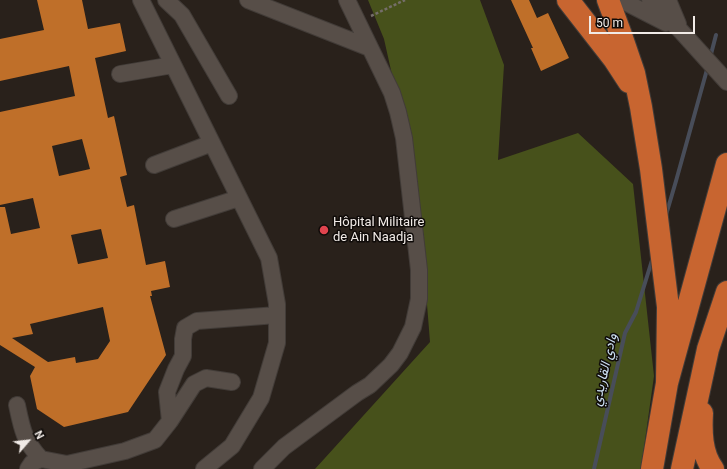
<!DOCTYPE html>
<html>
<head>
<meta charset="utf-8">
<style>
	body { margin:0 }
	#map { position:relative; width:727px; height:469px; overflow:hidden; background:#29211b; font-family:Roboto,sans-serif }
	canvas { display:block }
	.north { position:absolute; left:8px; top:421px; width:40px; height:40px; -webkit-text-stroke:3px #0f0b09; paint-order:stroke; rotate:62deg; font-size:11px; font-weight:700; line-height:16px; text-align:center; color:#f1ebe7 }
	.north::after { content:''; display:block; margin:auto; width:14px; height:18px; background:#f1ebe7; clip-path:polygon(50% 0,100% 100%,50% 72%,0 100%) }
	.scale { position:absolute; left:589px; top:16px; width:106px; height:18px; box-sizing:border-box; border:2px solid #f1ebe7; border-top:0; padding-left:5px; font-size:12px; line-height:14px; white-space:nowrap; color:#f1ebe7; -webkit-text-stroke:3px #0f0b09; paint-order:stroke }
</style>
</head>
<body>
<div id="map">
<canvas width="727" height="469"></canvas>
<div class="north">N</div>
<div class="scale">50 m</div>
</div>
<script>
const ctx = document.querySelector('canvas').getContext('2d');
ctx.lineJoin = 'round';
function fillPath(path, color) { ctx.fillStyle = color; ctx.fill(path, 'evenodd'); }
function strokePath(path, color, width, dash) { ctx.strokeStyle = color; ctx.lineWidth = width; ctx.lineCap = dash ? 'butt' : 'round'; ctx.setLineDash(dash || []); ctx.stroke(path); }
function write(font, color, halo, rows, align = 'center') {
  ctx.font = font + ' Roboto,Vazirmatn,sans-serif'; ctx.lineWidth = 3; ctx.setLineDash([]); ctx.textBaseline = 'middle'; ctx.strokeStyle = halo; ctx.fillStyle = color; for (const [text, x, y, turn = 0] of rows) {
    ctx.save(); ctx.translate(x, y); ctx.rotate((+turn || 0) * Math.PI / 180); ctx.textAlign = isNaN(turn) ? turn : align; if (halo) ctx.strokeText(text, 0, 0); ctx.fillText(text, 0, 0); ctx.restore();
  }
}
fillPath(new Path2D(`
	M368,0h112l24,65 -6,95 80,-27 55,51 21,192 -13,93h-326l115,-127 -12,-151 -34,-152z`), '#47511b');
strokePath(new Path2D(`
	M710,58l6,-23
	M666,215l10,-34 32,-115
	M594,469l31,-136 11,-21 17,-55`), '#484d59', 4);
fillPath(new Path2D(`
	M37,0h45l6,29 32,-6 6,28 -31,7 13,60 6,-2 13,59 -7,2 7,30 7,-2 12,60 19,-4 5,26 -19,4 1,5h-2l16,59 -38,57 -64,15 -27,-18 -7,-33 5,-9 -35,-22v-138h5l6,27 29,-6 -7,-30 -33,7v-93l75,-16 -6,-30 -69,15v-42l44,-9zM82,139l8,30 -31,7 -7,-30zM101,229l7,29 -30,6 -7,-29zM103,307l7,34 -12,18 -22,4 -1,-6 -27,5 -36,-24 21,-4 -3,-10z
	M511,0h18l8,18 11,-5 21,45 -28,13 -10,-23h2z`), '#bf6f29');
const minor = new Path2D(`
	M141,0l128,258 8,46v39l-16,55 -29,48 -28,23
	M166,0l16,15 47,81
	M248,0l122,48
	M621,0l45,23
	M650,0l30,30 47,52
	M668,0l10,24
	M120,74l53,-9
	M154,165l58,-22
	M174,219l65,-21
	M17,405c5,24 7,36 24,54
	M170,421l-3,-29 9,-23 7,-13v-17l2,-11 12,-7 80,-6
	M28,469l4,-6 9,-4 26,5 58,-13 30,-11 15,-19 24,-37 12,-6 26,4
	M262,469l22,-22 73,-54 13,-8 21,-20 9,-12 13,-26 6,-28v-29l-15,-132 -6,-26 -6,-19 -45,-93`);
const highway = new Path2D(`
	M568,0l46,59 15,23
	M608,0l12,32 14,41 7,34 10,62 17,138 -1,76
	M702,413c-1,18 -1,40 11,56
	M652,469l15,-86 60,-219
	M682,469l26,-120 19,-57`);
strokePath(minor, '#423c38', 18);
strokePath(highway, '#423c38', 24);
strokePath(new Path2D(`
	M371,16l34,-16`), '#756e69', 2.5, [3, 2]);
strokePath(minor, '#574e48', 16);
strokePath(highway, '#c86530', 22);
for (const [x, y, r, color] of [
	[324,230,5,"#e0444e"]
]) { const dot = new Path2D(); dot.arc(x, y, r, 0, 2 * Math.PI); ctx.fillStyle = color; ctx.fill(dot); strokePath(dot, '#0f0b09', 1.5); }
write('13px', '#f1ebe7', '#0f0b09', [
	["Hôpital Militaire",333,223],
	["de Ain Naadja",333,238]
], 'left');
write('italic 14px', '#cbdef0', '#0f0b09', [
	["وادي القاريدي",605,370,-77]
]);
</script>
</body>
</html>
